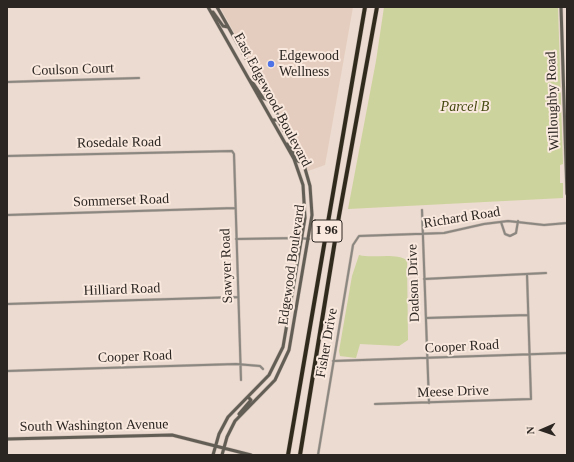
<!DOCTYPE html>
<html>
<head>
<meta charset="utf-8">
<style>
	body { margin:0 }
	#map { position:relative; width:574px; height:462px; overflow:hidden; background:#ecdbd0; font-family:Georgia,serif }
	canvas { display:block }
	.frame { position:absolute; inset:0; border:8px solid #2c2622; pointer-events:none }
	.north { position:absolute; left:522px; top:410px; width:40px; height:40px; -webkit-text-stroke:3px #f9e8dd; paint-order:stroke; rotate:268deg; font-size:11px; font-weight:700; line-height:16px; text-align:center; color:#2c2622 }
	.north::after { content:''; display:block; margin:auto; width:14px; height:18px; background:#2c2622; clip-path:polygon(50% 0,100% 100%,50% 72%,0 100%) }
</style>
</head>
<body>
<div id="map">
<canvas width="574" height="462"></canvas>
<div class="frame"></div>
<div class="north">N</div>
</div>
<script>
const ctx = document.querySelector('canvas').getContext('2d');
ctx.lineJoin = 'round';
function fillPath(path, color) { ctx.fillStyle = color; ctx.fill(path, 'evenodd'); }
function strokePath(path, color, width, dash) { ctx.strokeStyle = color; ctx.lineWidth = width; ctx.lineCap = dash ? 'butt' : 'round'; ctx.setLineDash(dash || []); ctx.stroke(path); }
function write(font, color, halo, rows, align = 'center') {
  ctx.font = font + ' Georgia,serif'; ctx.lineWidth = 4; ctx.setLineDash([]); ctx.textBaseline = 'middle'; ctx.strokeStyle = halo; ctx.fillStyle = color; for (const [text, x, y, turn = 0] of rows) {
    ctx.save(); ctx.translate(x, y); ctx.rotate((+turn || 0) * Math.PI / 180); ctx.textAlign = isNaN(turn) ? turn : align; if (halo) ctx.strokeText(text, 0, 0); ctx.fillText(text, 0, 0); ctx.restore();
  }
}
fillPath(new Path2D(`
	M220,7h133l-28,158 -17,6 -10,-24z`), '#e4cdbe');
fillPath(new Path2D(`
	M384,7h174l5,157 -3,1v18h3v15l-215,11 28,-148z
	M359,255c15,4 34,-3 48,5l1,80 -9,6 -39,-2 -4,14 -16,-2 -1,-5 13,-75z`), '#ccd39c');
const street = new Path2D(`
	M7,82l132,-4
	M7,156l225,-5 2,3 7,226
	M422,210l7,193
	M7,215l228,-7
	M501,222l4,12 5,2 6,-3 2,-12
	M236,239l63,-1 10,1
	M424,279l122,-6
	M7,304l231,-7
	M426,318l102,-3
	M333,361l234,-8
	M7,371l229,-7 24,2 3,3
	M375,404l156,-5 -4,-125
	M318,455l35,-210 6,-9 85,-3 40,-9 24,-3 36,4 23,-2`);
const secondary = new Path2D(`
	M208,7l86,152 9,26 2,33 -22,129 -14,28 -41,42 -9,17 -6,21
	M217,7l85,151 8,28 2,29 -23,135 -14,30 -40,41 -8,16 -5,18
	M561,7l6,187
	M213,12l10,14 5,1
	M251,80l12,18 6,2
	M273,120h5l9,16 3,2
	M287,144l3,2 8,15 6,2
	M239,414l12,-14 -3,-3
	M7,439l165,-4 79,20`);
const highway = new Path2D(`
	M288,455l77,-448
	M300,455l39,-239 38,-209`);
strokePath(street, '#c9bab1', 3);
strokePath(secondary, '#c9bab1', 4);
strokePath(highway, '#c9bab1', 5);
strokePath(street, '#8b8781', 2);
strokePath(secondary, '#635e55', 3);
strokePath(highway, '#302a1d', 4);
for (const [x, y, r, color] of [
	[271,64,4,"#4d73e6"]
]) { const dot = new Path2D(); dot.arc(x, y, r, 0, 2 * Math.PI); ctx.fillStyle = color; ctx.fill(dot); strokePath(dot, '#f9e8dd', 1.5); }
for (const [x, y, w] of [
	[327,231,30]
]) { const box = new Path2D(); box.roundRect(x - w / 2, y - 11, w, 22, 3); ctx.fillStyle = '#f9e8dd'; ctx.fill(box); strokePath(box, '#2c2622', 1); }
write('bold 13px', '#2c2622', null, [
	["I 96",327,231]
]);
write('14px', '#2c2622', '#f9e8dd', [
	["Edgewood",279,56],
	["Wellness",279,72]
], 'left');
write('14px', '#2c2622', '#f9e8dd', [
	["Coulson Court",73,70,-2],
	["East Edgewood Boulevard",272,100,62],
	["Willoughby Road",553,101,-92],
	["Rosedale Road",119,143,-1],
	["Sommerset Road",121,201,-2],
	["Richard Road",462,218,-9],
	["Edgewood Boulevard",292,265,-82],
	["Sawyer Road",227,266,-92],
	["Dadson Drive",414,283,-92],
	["Hilliard Road",122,290,-2],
	["Fisher Drive",327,343,-80],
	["Cooper Road",462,347,-3],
	["Cooper Road",135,357,-2],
	["Meese Drive",453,392,-2],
	["South Washington Avenue",94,426,-1]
]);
write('italic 14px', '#44480f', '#f9e8dd', [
	["Parcel B",465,107]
]);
</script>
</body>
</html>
